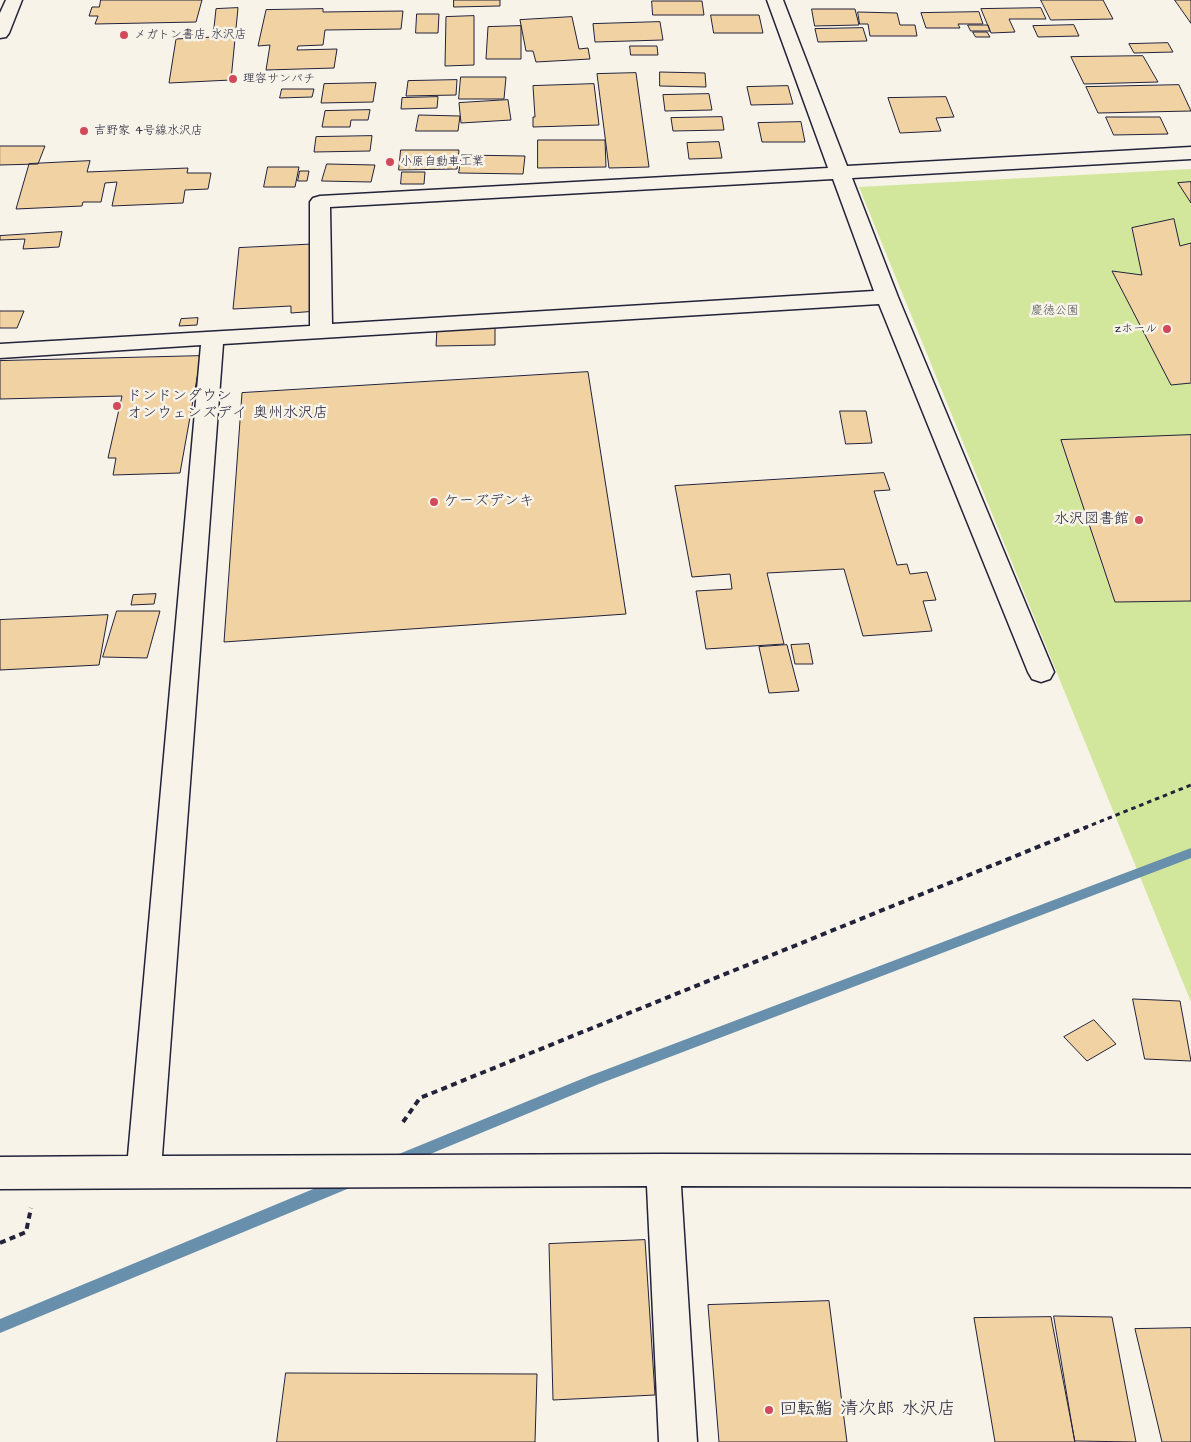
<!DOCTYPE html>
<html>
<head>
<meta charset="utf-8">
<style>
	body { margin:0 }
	canvas { display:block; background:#f7f3e8 }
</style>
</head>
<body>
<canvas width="1191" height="1442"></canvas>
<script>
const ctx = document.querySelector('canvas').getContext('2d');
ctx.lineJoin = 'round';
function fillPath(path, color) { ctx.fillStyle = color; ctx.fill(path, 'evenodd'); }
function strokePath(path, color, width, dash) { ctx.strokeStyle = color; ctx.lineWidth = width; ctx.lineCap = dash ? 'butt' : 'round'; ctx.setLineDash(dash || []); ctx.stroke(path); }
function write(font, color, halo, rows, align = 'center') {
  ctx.font = font + ' "Architects Daughter","Klee One",sans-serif'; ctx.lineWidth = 5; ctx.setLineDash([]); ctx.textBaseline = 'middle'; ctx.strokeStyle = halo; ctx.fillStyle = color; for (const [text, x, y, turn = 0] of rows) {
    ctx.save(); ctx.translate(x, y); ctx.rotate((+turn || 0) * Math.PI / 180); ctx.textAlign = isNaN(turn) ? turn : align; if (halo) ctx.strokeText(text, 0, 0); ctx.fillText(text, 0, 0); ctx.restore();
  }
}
fillPath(new Path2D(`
	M1191,169v833l-332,-815z`), '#d2e79c');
fillPath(new Path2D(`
	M1191,848v10l-592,226 -200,83 -5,-1 -2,-5 2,-5 195,-80z
	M347,1175l5,2 2,5 -2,5 -352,146v-14z`), '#6890ad');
const building = new Path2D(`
	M101,0h101l-6,22 -101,2 3,-8h-9l3,-9h7z
	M454,0h46v6l-46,1z
	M1041,0h62l10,19 -62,1z
	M1175,0h16v23z
	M652,1h50l2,14h-51z
	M238,8l-7,72 -62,3 7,-44 37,-2 3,-28z
	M1041,8l5,11h-37l6,13 -24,1 -10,-24z
	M323,9v3l80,-1 -2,18 -76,1 -2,15 -25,1 -1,4 40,-1 -3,19 -68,2 4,-25 -12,1 8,-36z
	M812,9h43l4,16 -44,1z
	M858,12l39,1 3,12h15l2,11h-47l-2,-12h-8z
	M979,12l4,12h-25l2,4h-34l-5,-15z
	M417,14h22l-1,19h-22z
	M711,15h48l4,18h-49z
	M474,16v49l-29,1 1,-49z
	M572,17l7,32 9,-1 2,11 -54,3 -3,-11h-7l-6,-31z
	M660,22l3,18 -68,2 -2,-18z
	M968,25h20l2,6h-19z
	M1074,25l5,11 -41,1 -5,-11z
	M521,26v33h-35l2,-32z
	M863,28l4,13 -49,1 -3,-13z
	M973,32h14l3,5h-14z
	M1168,43l5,9 -39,1 -5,-9z
	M630,46h27l1,9h-27z
	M1143,56l15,26 -74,2 -13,-27z
	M660,72l45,1 1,14 -46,-1z
	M636,73l13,94 -40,1 -12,-94z
	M461,77h45l-2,22h-45z
	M457,80l-1,15 -50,1 2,-15z
	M376,83l-3,19 -52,1 3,-19z
	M594,84l5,41 -66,2v-10h2l-2,-31z
	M1179,85l12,26 -93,2 -12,-26z
	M788,86l5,18 -42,1 -4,-18z
	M282,89h32l-2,8 -32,1z
	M709,94l3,16 -47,1 -2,-16z
	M438,97l-1,11 -36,1 1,-11z
	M946,97l8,20 -18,1 5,13 -41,2 -12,-35z
	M508,100l3,20 -50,3 -2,-20z
	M370,110l-2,10h-17l-1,7h-28l3,-16z
	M419,115l41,1 -2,15h-42z
	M722,117l2,13 -51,1 -2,-13z
	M1106,117h54l8,17 -54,1z
	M801,122l4,20h-43l-4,-19z
	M372,136l-2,15 -56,1 2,-15z
	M538,140h67l1,27 -68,1z
	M719,142l3,16 -33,1 -2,-16z
	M0,146h45l-7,18 -38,1z
	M401,150h58l-2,19 -58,1z
	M462,155l63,1 -2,18 -64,-1z
	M90,161l-3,11 101,-4 -1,5h24l-3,16 -23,1 -2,13 -71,3 5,-24 -12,1 -4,19h-18l-1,4 -66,3 13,-45z
	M327,164l48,1 -4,17 -49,-1z
	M268,167h31l-4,20h-31z
	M300,171h9l-2,10h-9z
	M402,172h23l-1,12h-23z
	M1191,182v21l-13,-20z
	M1174,219l6,27 11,-3v140l-20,2 -59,-114 30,4 -10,-47z
	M62,232l-3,15 -36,2 2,-10 -25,1v-4z
	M320,244l-3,67 -26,2v-7l-58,3 6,-61z
	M0,311h24l-7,17h-17z
	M198,318l-1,7 -18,1 2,-7z
	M495,328v17l-59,1 1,-17z
	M201,356l-21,117 -67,2 3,-17h-8l14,-62 -122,3v-38z
	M588,372l38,242 -402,28 18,-249z
	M840,411h26l6,32 -26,1z
	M1191,435v166l-76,1 -54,-162z
	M884,473l6,17 -16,1 23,74 10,-1 3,10 17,-2 9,28 -13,1 9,30 -69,5 -19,-67 -77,4 17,71 -78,5 -10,-58 36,-2 -2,-15 -38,3 -17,-91z
	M156,594l-2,10 -23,1 2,-10z
	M117,611h43l-13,47 -44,-1z
	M108,615l-9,50 -99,5v-50z
	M809,644l4,20h-18l-4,-19z
	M787,645l12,46 -30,2 -10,-46z
	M1133,999l47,2 11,60 -46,-2z
	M1094,1020l22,24 -29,17 -23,-24z
	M645,1240l10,155 -102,5 -4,-156z
	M829,1301l18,141h-128l-11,-137z
	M1054,1316l58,1 24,125 -61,-1z
	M1051,1317l24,125h-80l-21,-124z
	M1191,1328v114h-29l-27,-113z
	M286,1373l251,1 -2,68h-258z`);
fillPath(building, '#f1d2a3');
strokePath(building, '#22223b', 1);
const minor = new Path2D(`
	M767,0h16l64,166 344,-19v12l-339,19 46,119 156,375 -4,7 -9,3 -9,-3 -4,-7 -149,-368 -656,40 -61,812 501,-2 528,1v32l-510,-1 16,256h-38l-12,-256 -647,3v-32l128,-1 73,-811 -201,13v-14l310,-18v-124l3,-4 7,-2 508,-28zM833,179l41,112 -542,33 -2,-117z`);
const highway = new Path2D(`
	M6,0h16l-13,33 -3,4 -6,1v-25z`);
strokePath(minor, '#22223b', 3);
strokePath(highway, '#22223b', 3);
strokePath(new Path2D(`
	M1084,828l107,-43`), '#22223b', 3, [4.5, 4]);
strokePath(new Path2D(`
	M403,1122l17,-24 667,-271
	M0,1243l26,-11 5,-24`), '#22223b', 4, [6, 4.5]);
fillPath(minor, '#f7f3e8');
fillPath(highway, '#f7f3e8');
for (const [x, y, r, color] of [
	[124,35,5,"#d1495b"],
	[233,79,5,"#d1495b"],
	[84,131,5,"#d1495b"],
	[390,162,5,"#d1495b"],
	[1167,329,5,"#d1495b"],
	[117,406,5,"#d1495b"],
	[434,502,5,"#d1495b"],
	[1139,520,5,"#d1495b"],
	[769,1410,5,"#d1495b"]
]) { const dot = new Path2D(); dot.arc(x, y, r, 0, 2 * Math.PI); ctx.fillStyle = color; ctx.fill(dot); strokePath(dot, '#f7f3e8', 2); }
write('12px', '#22223b', '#f7f3e8', [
	["メガトン書店 水沢店",134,35],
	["理容サンパチ",243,79],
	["吉野家 4号線水沢店",94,131],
	["小原自動車工業",400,162],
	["zホール",1157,329,"right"]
], 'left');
write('12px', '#4e5353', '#f7f3e8', [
	["慶徳公園",1055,311]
]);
write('15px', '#22223b', '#f7f3e8', [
	["ドンドンダウン",127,397],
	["オンウェンズデイ 奥州水沢店",127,414],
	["ケーズデンキ",444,502],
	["水沢図書館",1129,520,"right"]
], 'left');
write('18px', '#22223b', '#f7f3e8', [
	["回転鮨 清次郎 水沢店",779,1410]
], 'left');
</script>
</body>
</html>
